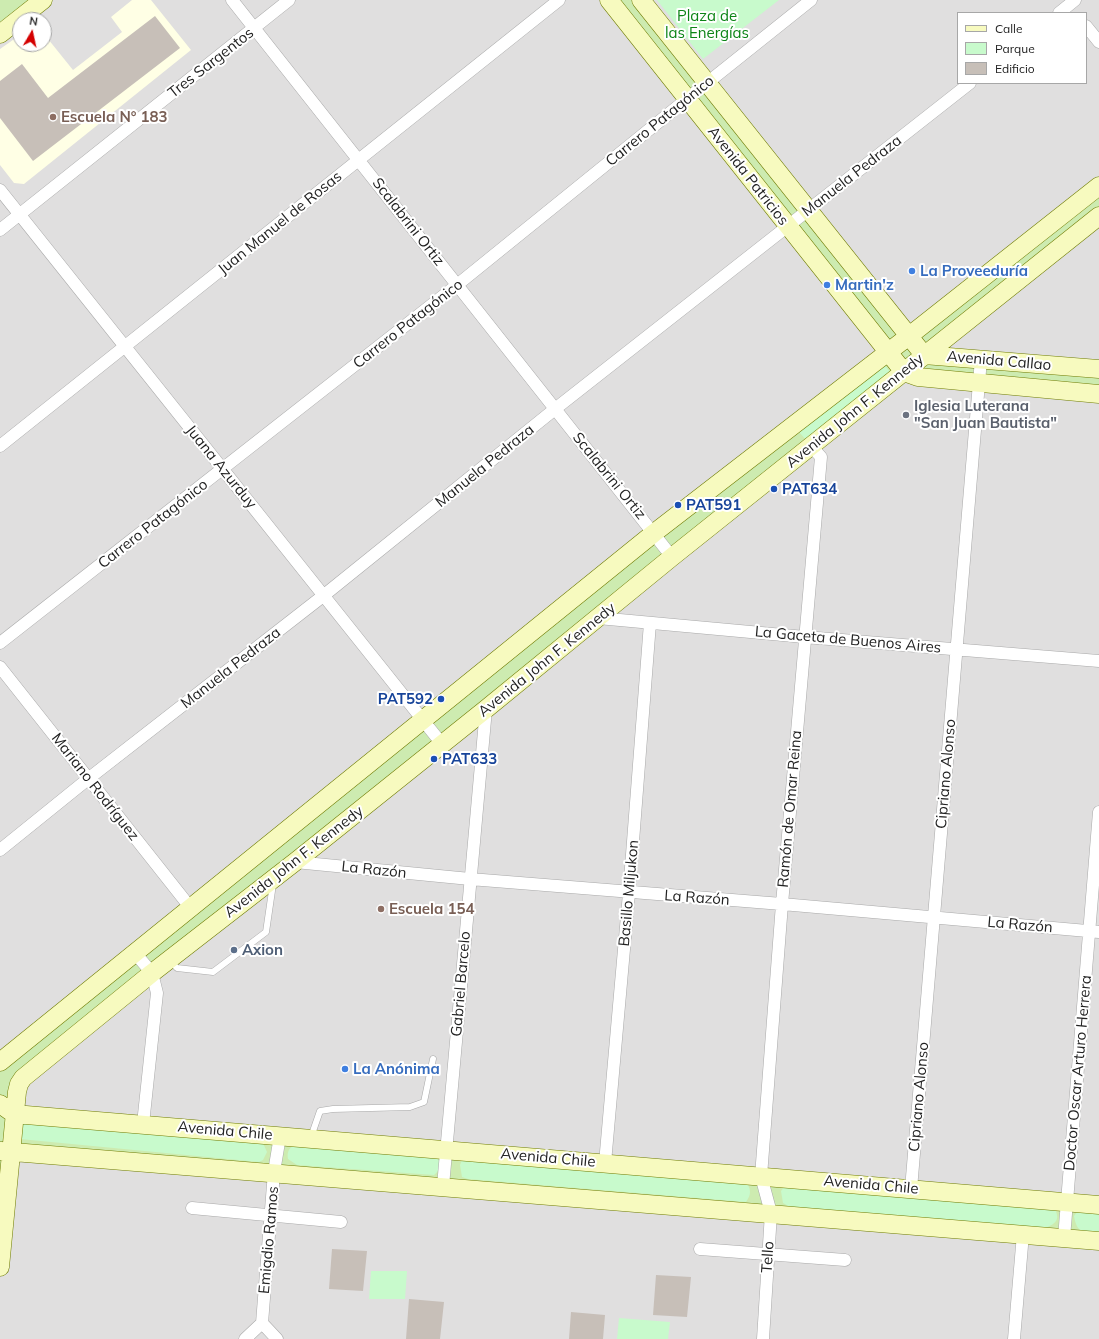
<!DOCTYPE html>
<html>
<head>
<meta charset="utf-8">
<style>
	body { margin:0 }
	#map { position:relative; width:1099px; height:1339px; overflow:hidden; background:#f2efe9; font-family:Mulish,sans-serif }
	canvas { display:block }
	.legend { position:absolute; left:957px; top:12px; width:130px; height:72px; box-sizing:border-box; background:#fff; border:1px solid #a7a7a7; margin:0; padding:5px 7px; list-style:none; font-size:12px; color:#222 }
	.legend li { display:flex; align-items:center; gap:8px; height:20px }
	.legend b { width:20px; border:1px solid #a7a7a7 }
	.north { position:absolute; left:12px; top:12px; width:40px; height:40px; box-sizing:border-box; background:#fff; border:1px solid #a7a7a7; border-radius:50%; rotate:9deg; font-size:11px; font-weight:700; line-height:16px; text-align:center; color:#222 }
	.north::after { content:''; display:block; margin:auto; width:14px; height:18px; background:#d40000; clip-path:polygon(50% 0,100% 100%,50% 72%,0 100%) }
</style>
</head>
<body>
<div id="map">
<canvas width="1099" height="1339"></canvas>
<ul class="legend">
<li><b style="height:5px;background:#f7fabf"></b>Calle</li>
<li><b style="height:11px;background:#c8facc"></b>Parque</li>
<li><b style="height:11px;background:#c7bfb8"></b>Edificio</li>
</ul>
<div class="north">N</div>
</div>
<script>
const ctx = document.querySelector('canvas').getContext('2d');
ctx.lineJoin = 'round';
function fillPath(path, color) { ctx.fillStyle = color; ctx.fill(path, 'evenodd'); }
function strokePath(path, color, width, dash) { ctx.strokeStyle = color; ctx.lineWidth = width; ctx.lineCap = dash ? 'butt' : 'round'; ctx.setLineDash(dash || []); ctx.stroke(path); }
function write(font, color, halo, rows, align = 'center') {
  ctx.font = font + ' Mulish,sans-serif'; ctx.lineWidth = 4; ctx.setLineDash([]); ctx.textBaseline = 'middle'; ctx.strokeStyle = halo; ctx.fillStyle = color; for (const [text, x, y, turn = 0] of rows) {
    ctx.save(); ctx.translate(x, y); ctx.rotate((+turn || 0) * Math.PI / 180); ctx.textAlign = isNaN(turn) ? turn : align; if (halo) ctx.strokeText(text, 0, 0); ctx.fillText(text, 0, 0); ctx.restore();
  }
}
fillPath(new Path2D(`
	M0,0h1099v1339h-1099zM958,13h128v70h-128zM20,20h24v24h-24z`), '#e0dfdf');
fillPath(new Path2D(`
	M132,0h19l40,50 -167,134 -10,-1 -14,-18v-116l20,-14v9h24v-10l29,36 49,-38 -11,-15z`), '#ffffe5');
fillPath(new Path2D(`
	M0,0h43l-43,34z
	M609,0h32l268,335 190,-149v30l-174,139 174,14v25l-188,-19 -888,703 -9,35 1085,92v36l-1087,-90 -12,116v-205l888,-710z`), '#cdebb0');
fillPath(new Path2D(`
	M657,0h122l-76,59z
	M884,365l8,9 -85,67 -8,-9z
	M20,1118l243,25 4,9 -4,8 -4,2 -239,-23z
	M294,1145l143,12c4,7 4,13 -3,18l-137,-10 -9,-6c-1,-6 0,-10 6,-14z
	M462,1160l283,21c6,7 7,13 1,21l-278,-23 -6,-2 -2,-12z
	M785,1186l269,22c7,11 2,16 -9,20l-255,-21 -7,-4 -2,-12z
	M1099,1210v22c-16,-1 -22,2 -25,-16l3,-4z
	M371,1271h36l-2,28h-36z
	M619,1318l51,4 -2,17h-51z`), '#c8facc');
fillPath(new Path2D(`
	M155,16l25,32 -147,113 -33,-43v-37l22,-17 26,34z
	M332,1249l35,2 -4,40 -34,-2z
	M656,1275l35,2 -4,40 -34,-2z
	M409,1299l35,3 -4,37h-34z
	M571,1312l34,3 -2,24h-34z`), '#c7bfb8');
const service = new Path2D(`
	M170,961l7,7 36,4 53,-40 7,-48
	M311,1137l9,-26 13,-2 77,-2 14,-5 9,-43`);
const minor = new Path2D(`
	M232,0l440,557
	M1059,13l16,-13
	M1086,26l13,16
	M0,190l442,554
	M0,230l289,-230
	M0,446l559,-446
	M598,618l207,19 294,24
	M0,643l457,-358 230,-186 124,-99
	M0,667l190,240
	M0,850l88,-71 235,-183 232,-187 415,-326
	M295,862l175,17 312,25 317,28
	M135,953l17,20 5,20 -14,131
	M605,1163l24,-270 21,-270
	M443,1186l43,-477
	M911,1189l70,-830
	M192,1208l149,14
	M1064,1238l35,-426
	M700,1249l145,11
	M245,1339l17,-16
	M277,1339l-15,-16 12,-151 6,-36
	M763,1339l8,-126 -10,-37 21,-272 39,-447 -10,-11
	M1014,1339l9,-105`);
const secondary = new Path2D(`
	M609,0l295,372 14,5 181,17
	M641,0l283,355 175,14
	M0,34l43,-34
	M0,1062l654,-529 255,-197 190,-150
	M0,1104l14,10 1085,91
	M1,1151l1098,90
	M0,1267l17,-175 2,-8 4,-6 129,-105 143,-111 191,-153 186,-152 427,-341`);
strokePath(service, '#a9a9a9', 7);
strokePath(minor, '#a9a9a9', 13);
strokePath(secondary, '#707d05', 19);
strokePath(service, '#fff', 6);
strokePath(minor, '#fff', 12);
strokePath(secondary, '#f7fabf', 18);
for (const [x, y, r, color] of [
	[53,117,4,"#8d6e63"],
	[912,271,4,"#3f7fe0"],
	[827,285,4,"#3f7fe0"],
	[906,415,4,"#6b7280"],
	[774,489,4,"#1a4fb4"],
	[678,505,4,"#1a4fb4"],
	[441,699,4,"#1a4fb4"],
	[434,759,4,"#1a4fb4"],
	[381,909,4,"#8d6e63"],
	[234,950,4,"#5c6f8a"],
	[345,1069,4,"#3f7fe0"]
]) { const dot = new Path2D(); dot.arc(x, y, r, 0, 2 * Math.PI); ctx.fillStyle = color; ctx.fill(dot); strokePath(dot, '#fff', 1.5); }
write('15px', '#0c8416', '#fff', [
	["Plaza de",707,16],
	["las Energías",707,33]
]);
write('15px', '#222', '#fff', [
	["Tres Sargentos",211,63,-38],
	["Carrero Patagónico",660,121,-39],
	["Avenida Patricios",748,176,52],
	["Manuela Pedraza",852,176,-38],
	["Scalabrini Ortiz",408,222,52],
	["Juan Manuel de Rosas",280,223,-39],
	["Carrero Patagónico",408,324,-38],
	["Avenida Callao",999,361,5],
	["Avenida John F. Kennedy",855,411,-39],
	["Manuela Pedraza",485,466,-39],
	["Juana Azurduy",221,467,51],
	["Scalabrini Ortiz",609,476,51],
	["Carrero Patagónico",153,524,-38],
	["La Gaceta de Buenos Aires",848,640,5],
	["Avenida John F. Kennedy",547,660,-39],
	["Manuela Pedraza",231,668,-38],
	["Cipriano Alonso",946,774,-85],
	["Mariano Rodríguez",95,787,52],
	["Ramón de Omar Reina",790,809,-85],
	["Avenida John F. Kennedy",294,862,-38],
	["La Razón",374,870,6],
	["Basillo Miljukon",629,893,-85],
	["La Razón",697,898,4],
	["La Razón",1020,925,5],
	["Gabriel Barcelo",461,984,-85],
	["Doctor Oscar Arturo Herrera",1078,1073,-85],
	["Cipriano Alonso",919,1097,-85],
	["Avenida Chile",225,1131,5],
	["Avenida Chile",548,1158,5],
	["Avenida Chile",871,1185,5],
	["Emigdio Ramos",269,1240,-85],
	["Tello",768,1257,-86]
]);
write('bold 15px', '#785e54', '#fff', [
	["Escuela N° 183",61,117],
	["Escuela 154",389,909]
], 'left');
write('bold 15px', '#366cbe', '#fff', [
	["La Proveeduría",920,271],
	["Martin'z",835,285],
	["La Anónima",353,1069]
], 'left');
write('bold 15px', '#5b616d', '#fff', [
	["Iglesia Luterana",914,406],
	["\"San Juan Bautista\"",914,423]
], 'left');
write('bold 15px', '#164399', '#fff', [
	["PAT634",782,489],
	["PAT591",686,505],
	["PAT592",433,699,"right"],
	["PAT633",442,759]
], 'left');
write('bold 15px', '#4e5e75', '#fff', [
	["Axion",242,950]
], 'left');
</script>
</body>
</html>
